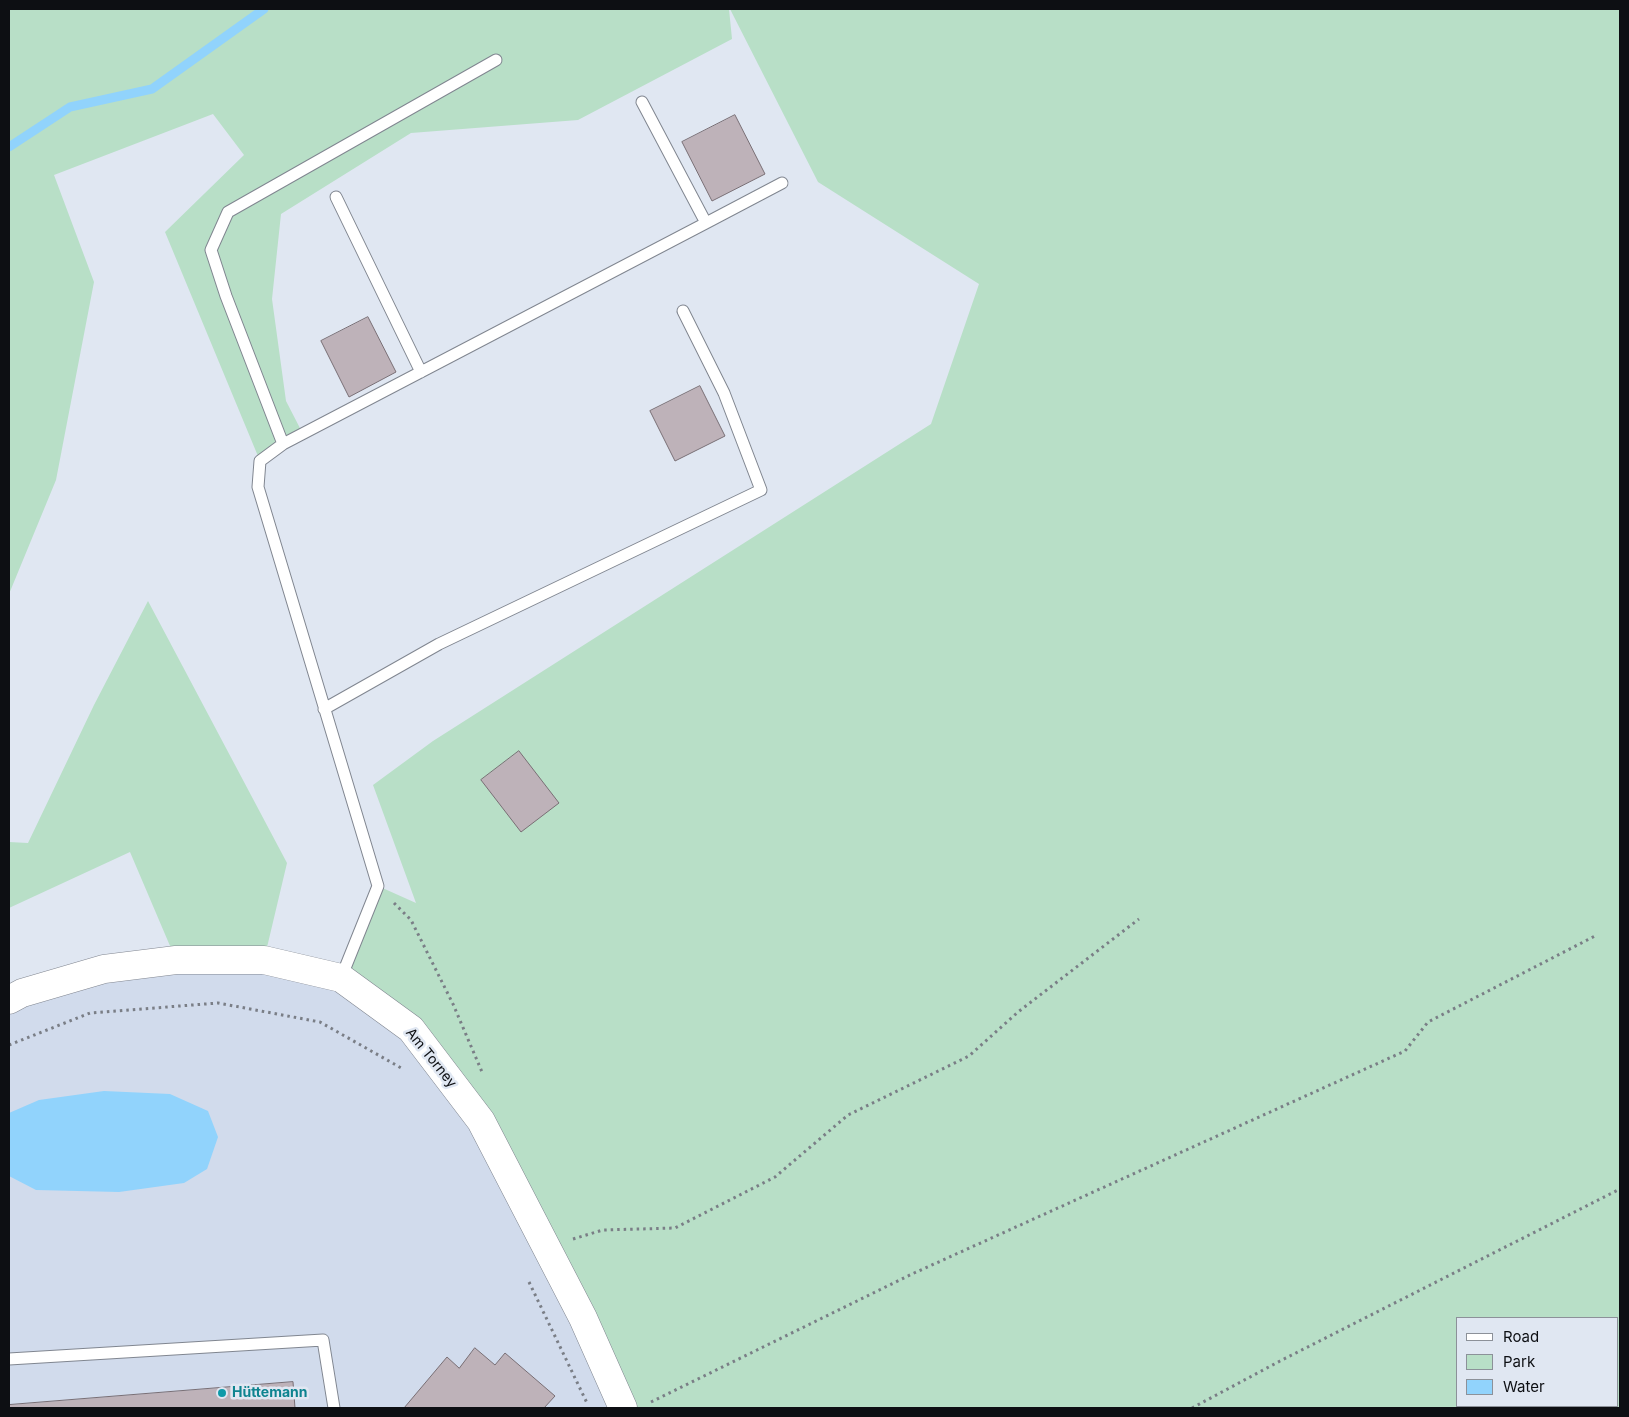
<!DOCTYPE html>
<html>
<head>
<meta charset="utf-8">
<style>
	body { margin:0 }
	#map { position:relative; width:1629px; height:1417px; overflow:hidden; background:#e0e7f2; font-family:Inter,sans-serif }
	canvas { display:block }
	.frame { position:absolute; inset:0; border:10px solid #0d0f13; pointer-events:none }
	.legend { position:absolute; left:1456px; top:1317px; width:162px; height:90px; box-sizing:border-box; background:#e0e7f2; border:1px solid #8c9199; margin:0; padding:6px 9px; list-style:none; font-size:15px; color:#0d0f13 }
	.legend li { display:flex; align-items:center; gap:10px; height:25px }
	.legend b { width:25px; border:1px solid #8c9199 }
</style>
</head>
<body>
<div id="map">
<canvas width="1629" height="1417"></canvas>
<div class="frame"></div>
<ul class="legend">
<li><b style="height:6px;background:#fff"></b>Road</li>
<li><b style="height:14px;background:#b8dfc7"></b>Park</li>
<li><b style="height:14px;background:#91d3fc"></b>Water</li>
</ul>
</div>
<script>
const ctx = document.querySelector('canvas').getContext('2d');
ctx.lineJoin = 'round';
function fillPath(path, color) { ctx.fillStyle = color; ctx.fill(path, 'evenodd'); }
function strokePath(path, color, width, dash) { ctx.strokeStyle = color; ctx.lineWidth = width; ctx.lineCap = dash ? 'butt' : 'round'; ctx.setLineDash(dash || []); ctx.stroke(path); }
function write(font, color, halo, rows, align = 'center') {
  ctx.font = font + ' Inter,sans-serif'; ctx.lineWidth = 5; ctx.setLineDash([]); ctx.textBaseline = 'middle'; ctx.strokeStyle = halo; ctx.fillStyle = color; for (const [text, x, y, turn = 0] of rows) {
    ctx.save(); ctx.translate(x, y); ctx.rotate((+turn || 0) * Math.PI / 180); ctx.textAlign = isNaN(turn) ? turn : align; if (halo) ctx.strokeText(text, 0, 0); ctx.fillText(text, 0, 0); ctx.restore();
  }
}
fillPath(new Path2D(`
	M176,960l165,18 70,51 70,92 152,287h-624v-408z`), '#d1dbec');
fillPath(new Path2D(`
	M9,9h720l3,30 -154,81 -167,13 -130,81 -9,85 14,102 17,33 -43,27 -95,-229 79,-77 -31,-41 -159,61 40,107 -38,198 -47,114z
	M730,9h890v1399h-987l-47,-90 -175,-288 -70,-52 37,-92 38,17 -43,-118 60,-44 498,-317 48,-140 -161,-102zM1458,1318h160v88h-160z
	M148,601l139,262 -23,97h-88l-46,-108 -121,56v-66l19,1 66,-138z`), '#b8dfc7');
fillPath(new Path2D(`
	M104,1091l66,3 38,17 10,26 -11,32 -23,14 -65,9 -83,-2 -27,-14v-63l30,-13z`), '#91d3fc');
strokePath(new Path2D(`
	M9,147l61,-40 82,-18 112,-80`), '#91d3fc', 9);
const building = new Path2D(`
	M735,115l30,59 -53,27 -30,-59z
	M368,317l28,55 -47,25 -28,-56z
	M700,386l25,50 -50,25 -25,-50z
	M519,751l40,52 -38,29 -40,-52z
	M475,1348l20,17 10,-12 50,43 -11,12h-140l43,-51 12,11z
	M293,1382l2,26h-286v-3z`);
fillPath(building, '#beb2b9');
strokePath(building, '#796f75', 1);
const service = new Path2D(`
	M642,102l64,121 76,-40
	M336,197l85,175
	M283,444l423,-221
	M324,709l115,-65 322,-154 -37,-97 -41,-82
	M341,978l37,-92 -120,-399 2,-26 23,-17 -57,-148 -15,-46 17,-38 268,-152
	M9,1359l314,-19 11,68`);
const tertiary = new Path2D(`
	M9,1000l13,-7 82,-24 72,-9h88l77,18 70,51 70,92 102,197 40,90`);
strokePath(service, '#808690', 13);
strokePath(tertiary, '#808690', 29);
strokePath(new Path2D(`
	M394,903l17,17 42,84 29,68
	M9,1045l81,-32 128,-10 102,19 83,47
	M573,1239l30,-9 72,-2 100,-51 73,-62 121,-59 49,-44 121,-93
	M529,1282l58,121
	M651,1402l261,-128 493,-223 23,-29 167,-86
	M1192,1408l88,-47 340,-172`), '#7a7e86', 3, [2.5, 4]);
strokePath(service, '#fff', 11);
strokePath(tertiary, '#fff', 28);
for (const [x, y, r, color] of [
	[222,1393,5,"#0f9aa8"]
]) { const dot = new Path2D(); dot.arc(x, y, r, 0, 2 * Math.PI); ctx.fillStyle = color; ctx.fill(dot); strokePath(dot, '#e0e7f2', 2); }
write('14px', '#0d0f13', '#e0e7f2', [
	["Am Torney",431,1058,51]
]);
write('bold 14px', '#0d838f', '#e0e7f2', [
	["Hüttemann",232,1393]
], 'left');
</script>
</body>
</html>
